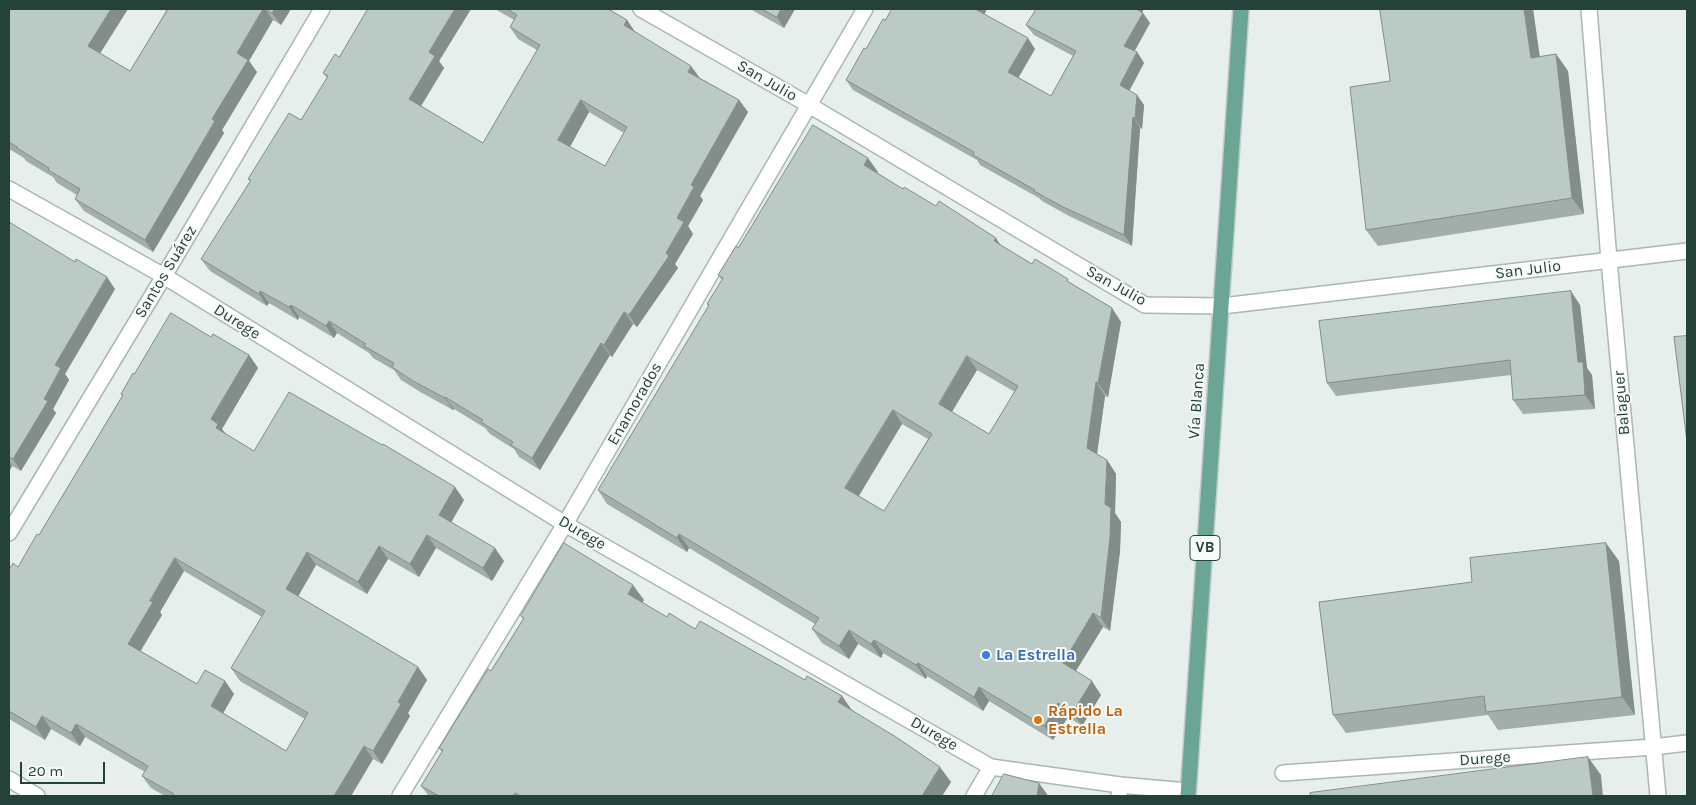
<!DOCTYPE html>
<html>
<head>
<meta charset="utf-8">
<style>
	body { margin:0 }
	#map { position:relative; width:1696px; height:805px; overflow:hidden; background:#e6efeb; font-family:Karla,sans-serif }
	canvas { display:block }
	.frame { position:absolute; inset:0; border:10px solid #24423a; pointer-events:none }
	.scale { position:absolute; left:20px; top:762px; width:85px; height:22px; box-sizing:border-box; border:2px solid #24423a; border-top:0; padding-left:6px; font-size:15px; line-height:18px; white-space:nowrap; color:#24423a; -webkit-text-stroke:4px #f7fbf9; paint-order:stroke }
</style>
</head>
<body>
<div id="map">
<canvas width="1696" height="805"></canvas>
<div class="frame"></div>
<div class="scale">20 m</div>
</div>
<script>
const ctx = document.querySelector('canvas').getContext('2d');
ctx.lineJoin = 'round';
function strokePath(path, color, width, dash) { ctx.strokeStyle = color; ctx.lineWidth = width; ctx.lineCap = dash ? 'butt' : 'round'; ctx.setLineDash(dash || []); ctx.stroke(path); }
function fillPath(path, color) { ctx.fillStyle = color; ctx.fill(path, 'evenodd'); }
function write(font, color, halo, rows, align = 'center') {
  ctx.font = font + ' Karla,sans-serif'; ctx.lineWidth = 4; ctx.setLineDash([]); ctx.textBaseline = 'middle'; ctx.strokeStyle = halo; ctx.fillStyle = color; for (const [text, x, y, turn = 0] of rows) {
    ctx.save(); ctx.translate(x, y); ctx.rotate((+turn || 0) * Math.PI / 180); ctx.textAlign = isNaN(turn) ? turn : align; if (halo) ctx.strokeText(text, 0, 0); ctx.fillText(text, 0, 0); ctx.restore();
  }
}
const service = new Path2D(`
	M1609,260l49,536
	M1283,773l370,-26 34,-4
	M1119,796l1,-11`);
const minor = new Path2D(`
	M641,9l168,96 336,200 77,1 465,-55
	M1589,9l20,251
	M9,189l155,87 401,248 426,243 129,18 68,6
	M9,533l155,-257 158,-267
	M400,796l165,-272 300,-515
	M974,796l17,-29`);
const tertiary = new Path2D(`
	M9,779l28,17`);
const primary = new Path2D(`
	M1188,796l53,-787`);
strokePath(service, '#a8b8b2', 18);
strokePath(minor, '#a8b8b2', 18);
strokePath(tertiary, '#a8b8b2', 18);
strokePath(primary, '#c2cac8', 18);
strokePath(service, '#fff', 15);
strokePath(minor, '#fff', 15);
strokePath(tertiary, '#fff', 15);
strokePath(primary, '#6aa596', 15);
fillPath(new Path2D(`
	M9,9h119l-28,45 30,17 36,-60 -2,-2h127l-10,16 -8,-5 -24,41 8,11 -35,58 2,3 -71,119 -69,-41 -9,-12 2,-4 -20,-12 -4,-6 -27,-16 -2,-3 -15,-9z
	M368,9h103l-32,52 5,7 -23,38 62,37 54,-93 -19,-11 -8,-12 4,-7 -19,-11h113l19,11 8,12 65,46 39,22 9,12 -48,84 3,4 -15,26 5,8 -18,30 3,4 -41,59 -4,-3 -21,33 -2,-2 -70,115 -21,-13 -5,-8 -24,-15 -5,-6 -31,-19 -1,1 -31,-17 -21,-13 -7,-10 -21,-12 -4,-5 -32,-20 -3,5 -35,-21 -1,3 -29,-17 -2,3 -57,-35 -9,-12 49,-78 -2,-2 53,-59 26,-42 -4,-5 16,-16zM589,112l35,21 -19,33 -35,-19z
	M750,9h45l-11,19z
	M1036,9h108l-2,3 8,11 -16,28 3,1 7,11 -15,28 8,4 7,10 -2,24 -2,-1 -8,118 -63,-30 -27,-15 -3,-3 -59,-33 -3,-5 -124,-70 -7,-10 39,-60 99,-6 51,35 -17,28 33,19 22,-40 -39,-21 -8,-10z
	M1380,9h153l7,48 16,-3 12,17 16,143 -206,32 -12,-16 24,-149z
	M878,172l-1,1 26,16 129,75 39,19 41,25 9,14 -13,75 -3,-1 -8,58 10,6 9,14 -1,39 6,9 -1,29 -10,80 -7,-4 -27,44 25,24 -19,31 -14,-9 -15,23 -64,-39 -6,10 -56,-35 -1,3 -43,-26 -2,5 -23,-14 -9,15 -27,-16 -10,-14 3,-5 -126,-76 -2,4 -80,-48 -9,-14 111,-184 -2,-2 15,-24 -4,-5 20,-27zM977,370l38,22 -26,42 -37,-22zM902,424l26,15 -44,72 -25,-15z
	M9,222l106,67 -50,85 4,6 -16,29 3,4 -35,58 -9,-5 -3,6z
	M1580,305l7,63 5,7 3,34 -72,5 -10,-14 -2,-25 -175,21 -9,-13z
	M211,337l38,18 9,13 -36,61 4,5 28,17 210,49 -13,22 53,39 -12,20 -56,-33 -17,29 -31,-18 -21,35 -51,-29 -18,31 120,71 9,13 -19,33 2,3 -28,48 -9,-5 -22,37h-186l-14,-8 -9,-12 3,-4 -60,-35 -5,9 -29,-17 -6,11 -36,-21v-149l9,-3 21,-32 83,-139 -1,-2 13,-20zM184,571l78,46 -31,51 9,13 65,38 -19,32 -63,-38 11,-19 -9,-13 -28,3 -56,-33 21,-36 -2,-3z
	M1619,561l16,154 -137,15 -10,-15 -142,18 -13,-18 139,-133z
	M644,600l-2,2 25,15 138,63 37,16 10,14 99,72 -9,14h-513l-8,-10 21,-34 -3,-4 52,-77 32,-52 -2,-3z`), '#a1aea9');
fillPath(new Path2D(`
	M111,9h17l-32,50 -8,-13z
	M263,9h2l8,11 -24,41 8,11 -35,58 2,3 -71,119 -8,-12 67,-121 25,-66z
	M275,9h16l-10,16 -9,-12z
	M455,9h16l-32,52 5,7 -26,43 -9,-12 20,-47z
	M781,9h14l-11,19 -7,-11z
	M975,9h12l-5,10z
	M1134,9h10l-5,8z
	M1524,9h9l9,66 -11,-17z
	M1143,13l7,10 -18,33 -8,-10z
	M627,20l8,12 -11,-7z
	M1028,38l7,11 -19,33 -8,-10z
	M1137,52l7,11 -17,32 -7,-10z
	M1556,54l12,17 16,143 -12,-16z
	M691,66l9,12 -12,-6z
	M1137,95l7,10 -2,24 -7,-10z
	M581,100l8,12 -22,40 -9,-12z
	M739,100l9,12 -48,84 3,4 -15,26 5,8 -18,30 3,4 -41,59 -8,-12 37,-62 11,-35 14,-33z
	M1133,117l7,11 -8,118 -8,-11z
	M868,158l10,14 -4,7 -10,-14z
	M996,238l9,14 -11,-11z
	M107,277l8,12 -50,85 4,6 -16,29 3,4 -35,58 -8,-12 42,-94z
	M260,291l9,12 -2,3 -8,-12z
	M1571,291l9,14 7,63 5,7 3,34 -10,-14 -7,-33z
	M291,305l8,12 -1,3 -9,-13z
	M1112,308l9,14 -13,75 -10,-14z
	M624,312l9,12 -21,33 -8,-12z
	M329,321l8,12 -3,5 -8,-12z
	M601,343l9,12 -70,115 -8,-12z
	M249,355l9,13 -36,61 5,7 -11,-8 -5,-9z
	M967,356l10,14 -29,48 -9,-14z
	M1096,382l9,14 -9,65 -9,-13z
	M445,397l9,12 -1,1 -8,-12z
	M893,410l9,14 -47,78 -10,-14z
	M9,460l3,6 -3,6z
	M1107,460l9,14 -1,39 6,9 -1,29 -10,80 -9,-13z
	M455,487l9,13 -16,28 -9,-13z
	M679,534l10,14 -2,4 -10,-14z
	M427,535l9,13 -17,29 -9,-13z
	M1606,543l13,18 16,154 -13,-18z
	M379,546l9,13 -21,35 -9,-12z
	M495,548l9,13 -12,20 -9,-13z
	M307,552l9,13 -21,37 -9,-13z
	M175,558l9,13 -24,41 2,3 -25,41 -9,-12 22,-43z
	M633,585l11,15 -6,9 -10,-15z
	M1093,613l10,14 -31,50 -9,-14z
	M849,630l9,14 -9,15 -10,-13z
	M874,640l9,13 -2,5 -10,-14z
	M918,663l9,13 -1,3 -10,-14z
	M418,667l9,13 -19,33 2,3 -28,48 -9,-13 25,-49z
	M225,681l9,13 -14,25 -9,-13z
	M1092,681l9,14 -19,31 -9,-14z
	M979,687l10,14 -6,10 -9,-14z
	M842,696l10,15 -14,-9z
	M1058,703l10,14 -15,23 -9,-14z
	M42,716l9,13 -6,11 -9,-13z
	M76,724l9,13 -5,9 -9,-13z
	M364,746l9,13 -22,37h-17z
	M1588,757l13,18 2,21h-10z
	M940,767l11,15 -9,14h-20z
	M1039,783l8,11v2h-10z`), '#838d89');
const building = new Path2D(`
	M9,9h102l-23,37 42,25 38,-62h95l-26,44 11,7 -36,59 3,2 -70,119 -70,-41 5,-10 -32,-19 1,-2 -32,-20v-1l-8,-5z
	M266,9h9l-3,4z
	M368,9h87l-26,43 6,4 -26,43 74,44 57,-98 -30,-18 7,-12 -10,-6h101l19,11 -3,5 67,41 -3,6 51,28 -48,85 3,2 -17,31 7,4 -18,31 3,3 -40,59 -5,-3 -20,33 -3,-2 -69,115 -21,-13 2,-3 -32,-20 2,-2 -38,-23v1l-32,-17 -21,-14 2,-4 -30,-17 2,-2 -37,-23 -3,5 -35,-21 -2,2 -29,-16 -1,3 -58,-35 50,-79 -3,-1 41,-66 12,7 27,-44 -5,-3 12,-19 4,3zM581,100l46,27 -22,39 -47,-26z
	M762,9h19l-4,8z
	M892,9h83l53,29 -20,34 43,24 25,-45 -50,-26 10,-16h100l7,4 -19,33 13,6 -17,33 17,10 -2,24 -2,-2 -9,118 -63,-29 -27,-15 1,-1 -62,-35 1,-3 -128,-72 18,-32 2,1 17,-30 2,1z
	M1380,9h144l7,49 25,-4 16,144 -206,32 -16,-143 40,-6z
	M813,125l55,33 -4,7 39,24 1,-2 32,19 3,-5 57,37 -2,3 38,23 3,-5 33,20 -1,2 45,27 -14,75 -2,-1 -9,66 20,12 -2,44 6,4 -1,30 -9,80 -8,-5 -30,50 29,18 -19,31 -15,-9 -14,23 -65,-39 -5,10 -56,-34 -2,2 -42,-25 -3,4 -22,-14 -10,16 -27,-17 7,-11 -140,-84 -2,4 -79,-48 111,-185 -2,-1 16,-26 -5,-3 18,-29 2,2zM967,356l51,30 -29,48 -50,-30zM893,410l39,24 -48,77 -39,-23z
	M9,222l66,40 1,-3 31,18 -52,88 6,3 -17,31 4,2 -35,58 -4,-2z
	M1571,291l7,71h5l2,33 -72,5 -3,-40 -183,23 -8,-62z
	M171,313l40,24 2,-3 36,21 -38,64 7,5 -2,4 38,23 35,-59 93,53 1,-1 72,43 -16,28 56,33 -12,20 -56,-33 -17,29 -31,-18 -21,36 -51,-30 -21,37 132,78 -20,35 3,2 -28,47 -9,-5 -30,50h-162l2,-2 -32,-18 6,-10 -72,-42 -5,9 -29,-17 -6,11 -27,-16v-141l4,-7 5,4 19,-33 2,1 84,-140 -2,-1 12,-21 1,1zM175,558l90,53 -34,57 77,45 -22,38 -75,-45 14,-25 -20,-11 -8,14 -69,-40 25,-42 -3,-1z
	M1687,336v106l-13,-105z
	M564,543l69,42 -5,9 39,23 2,-4 26,16 5,-8 105,59 2,-4 35,20 -4,6 58,35 44,30 -18,29h-401l-6,-3 -3,3h-73l-18,-10 22,-36 -4,-2 21,-34 28,-45 3,2 33,-53 -3,-2z
	M1606,543l16,154 -136,15 -2,-16 -151,19 -14,-113 153,-20 -2,-24z
	M1588,757l5,39h-283v-3z
	M1004,774l35,9 -2,13h-45z`);
fillPath(building, '#bbcac4');
strokePath(building, '#838d89', 1);
for (const [x, y, r, color] of [
	[986,655,5,"#3f7fe0"],
	[1038,720,5,"#e8710a"]
]) { const dot = new Path2D(); dot.arc(x, y, r, 0, 2 * Math.PI); ctx.fillStyle = color; ctx.fill(dot); strokePath(dot, '#f7fbf9', 2); }
for (const [x, y, w] of [
	[1205,548,30]
]) { const box = new Path2D(); box.roundRect(x - w / 2, y - 12.5, w, 25, 4); ctx.fillStyle = '#f7fbf9'; ctx.fill(box); strokePath(box, '#24423a', 1); }
write('bold 15px', '#24423a', null, [
	["VB",1205,548]
]);
write('16px', '#24423a', '#f7fbf9', [
	["San Julio",767,81,30],
	["San Julio",1528,270,-7],
	["Santos Suárez",166,272,-59],
	["San Julio",1116,286,29],
	["Durege",237,322,32],
	["Vía Blanca",1197,401,-86],
	["Balaguer",1622,403,-95],
	["Enamorados",635,404,-60],
	["Durege",582,533,30],
	["Durege",934,734,30],
	["Durege",1485,759,-4]
]);
write('bold 16px', '#366cbe', '#f7fbf9', [
	["La Estrella",996,655]
], 'left');
write('bold 16px', '#c56008', '#f7fbf9', [
	["Rápido La",1048,711],
	["Estrella",1048,729]
], 'left');
</script>
</body>
</html>
